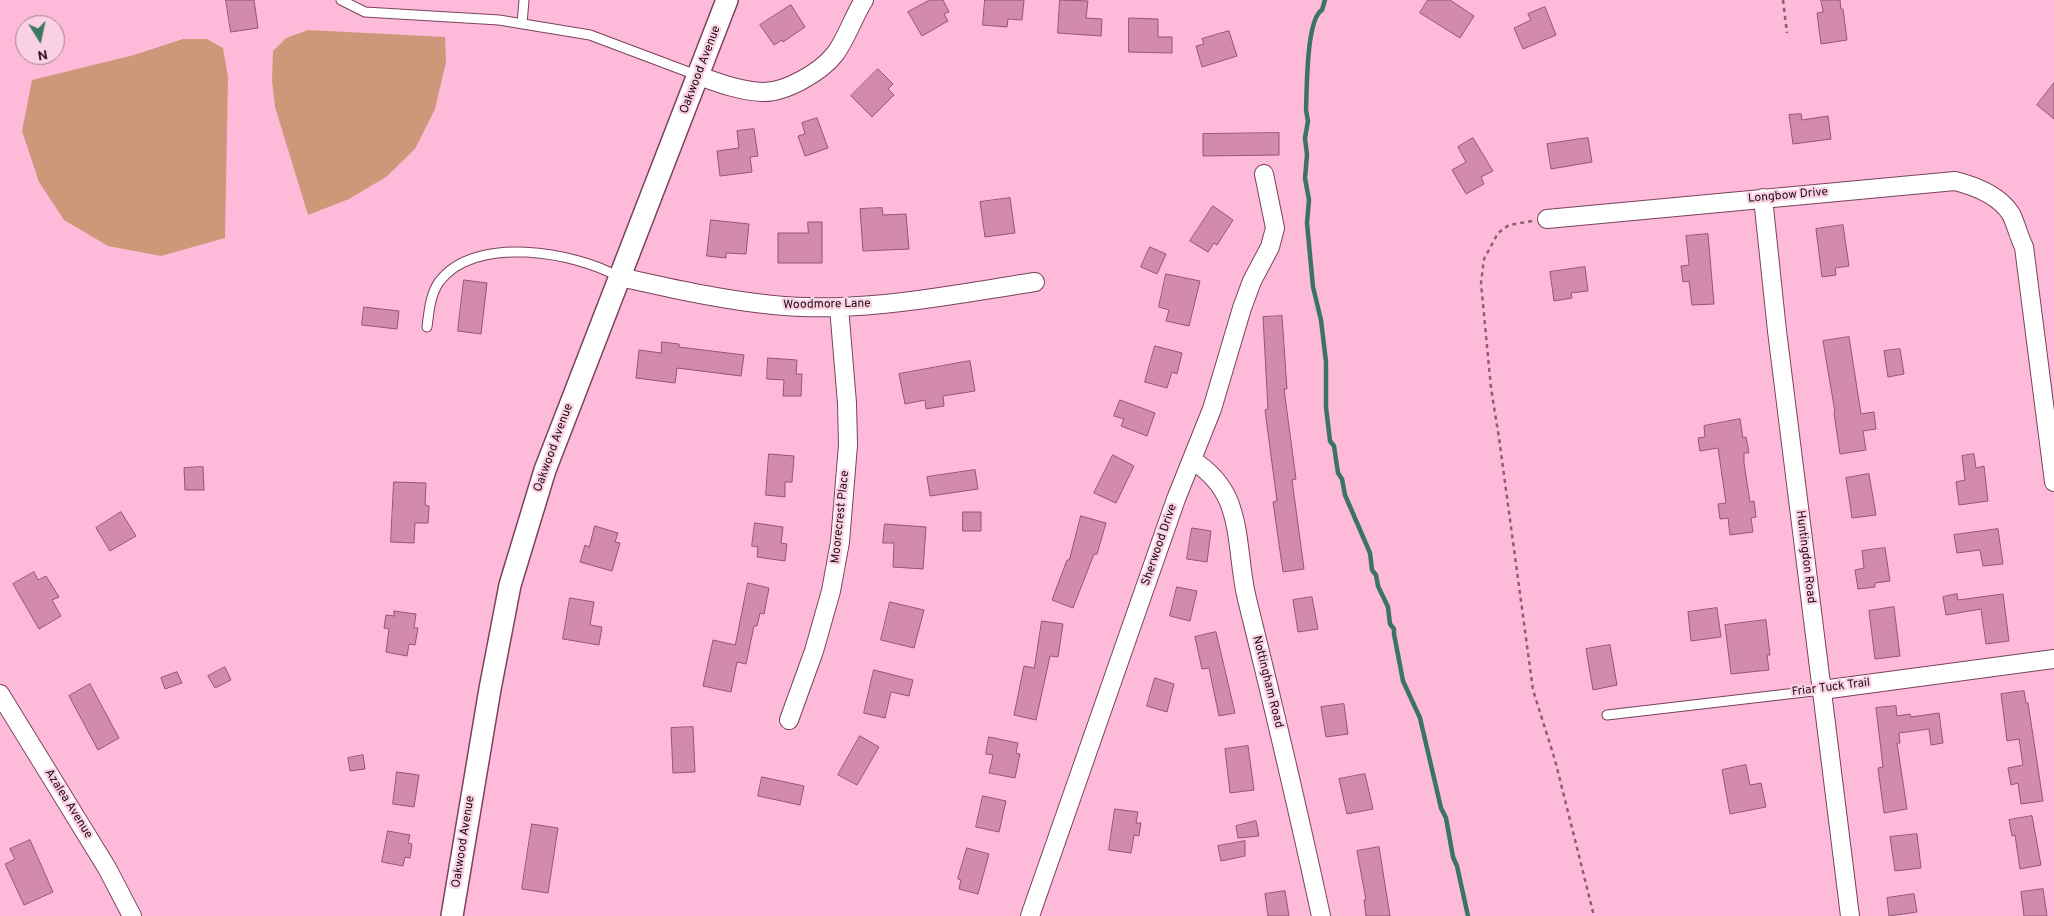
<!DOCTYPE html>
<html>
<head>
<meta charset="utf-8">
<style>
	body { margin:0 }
	#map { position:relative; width:2054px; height:916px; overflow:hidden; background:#fdbbd9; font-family:Overpass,sans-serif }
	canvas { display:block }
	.north { position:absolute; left:15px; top:15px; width:50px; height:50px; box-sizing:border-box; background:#fad2e3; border:1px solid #a28290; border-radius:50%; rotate:170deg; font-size:14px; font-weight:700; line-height:20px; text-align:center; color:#1f0914 }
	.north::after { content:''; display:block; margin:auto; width:18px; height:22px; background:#3b7864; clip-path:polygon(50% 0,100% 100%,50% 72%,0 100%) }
</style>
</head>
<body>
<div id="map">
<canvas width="2054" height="916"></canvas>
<div class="north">N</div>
</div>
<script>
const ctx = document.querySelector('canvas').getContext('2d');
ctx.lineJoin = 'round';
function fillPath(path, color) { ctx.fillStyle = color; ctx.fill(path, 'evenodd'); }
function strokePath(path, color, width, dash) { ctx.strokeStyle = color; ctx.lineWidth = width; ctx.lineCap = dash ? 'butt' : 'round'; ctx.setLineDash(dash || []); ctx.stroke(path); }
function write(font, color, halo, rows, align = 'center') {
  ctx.font = font + ' Overpass,sans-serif'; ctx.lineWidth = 4.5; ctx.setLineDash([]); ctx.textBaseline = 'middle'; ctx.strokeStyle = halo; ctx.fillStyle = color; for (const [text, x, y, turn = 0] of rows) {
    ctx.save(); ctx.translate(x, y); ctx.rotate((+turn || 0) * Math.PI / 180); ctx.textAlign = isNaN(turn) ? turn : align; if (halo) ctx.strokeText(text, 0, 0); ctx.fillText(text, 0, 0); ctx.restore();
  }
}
fillPath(new Path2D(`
	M308,30l137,7 1,25 -11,47 -20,40 -29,28 -37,22 -41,16 -33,-108 -3,-27 1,-29 13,-13z
	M183,39h24l16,9 5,29 -3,161 -64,18 -53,-10 -44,-26 -25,-38 -17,-51 10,-51 102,-25z`), '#cd987a');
strokePath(new Path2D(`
	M1325,0l-3,10c-16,9 -15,81 -16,100l2,11 -3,17 2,17 -2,23 4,22 -2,23 6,64 8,33 5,42v45l4,34 4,5 4,27 4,6 3,16 25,58 2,17 4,5 2,11 10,21 2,17 4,5v5l9,47 17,37 21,90 5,10 7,39 4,9 11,50`), '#3c7464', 4.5);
const building = new Path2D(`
	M226,0h28l4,28 -27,4z
	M930,0h13l6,12 -5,2 4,7 -26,15 -14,-24z
	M985,0h39l-2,20 -14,-1 -1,8 -24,-2z
	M1060,0l28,1 -2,17 16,1 -1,17 -43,-3z
	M1428,0h22l24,16 -14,22 -40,-25z
	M1821,0h19l1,9h2l4,31 -26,4 -4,-31 6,-1z
	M791,5l14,22 -22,15 -1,-2 -8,5 -14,-20z
	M1545,7l11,28 -33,14 -9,-21 17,-8 -3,-6z
	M1129,18l29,1v18h14v16l-43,-1z
	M1229,31l8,25 -35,11 -6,-21 8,-2 -2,-5z
	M878,69l15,15 -5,5 6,6 -22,22 -21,-21z
	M2054,83v36l-17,-14z
	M1801,114l1,6 26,-4 3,23 -38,5 -4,-29z
	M817,118l11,30 -23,8 -7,-20 7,-2 -3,-11z
	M754,129l4,27 -8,1 2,15 -32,4 -3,-25 22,-3 -2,-17z
	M1279,133v22l-76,1v-22z
	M1473,138l20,33 -12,6 3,7 -18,10 -14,-24 14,-8 -8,-15z
	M1588,138l4,24 -41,7 -4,-25z
	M1010,198l5,35 -30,4 -5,-35z
	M1213,206l20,14 -16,25 -3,-2 -6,9 -18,-11z
	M882,208l1,7 23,-1 3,35 -46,2 -3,-42z
	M711,220l38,4 -3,30 -20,-1v5l-19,-2z
	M808,222h14v41h-44v-30h30z
	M1843,225l6,41 -14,2 1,7 -14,2 -6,-48z
	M1708,234l6,70 -22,1 -3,-24 -6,1 -2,-16 8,-1 -3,-29z
	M1150,247l16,7 -9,20 -16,-7z
	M1585,267l3,24 -17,2 1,5 -18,3 -4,-29z
	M1166,274l34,7 -11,45 -23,-5 3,-11 -10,-3z
	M464,280l23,3 -6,51 -23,-3z
	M364,307l35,4 -2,18 -35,-4z
	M1282,316l5,73h-3l12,90 -4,1 12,89 -21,3 -10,-70 4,-1 -12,-91 3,-1 -5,-92z
	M1849,337l12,77 13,-2 2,17 -13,2 3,19 -26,4 -6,-41 1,-1 -12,-71z
	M662,342l17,2v3l65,8 -3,21 -64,-8 -2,15 -39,-5 3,-28 22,3z
	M1155,346l27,7 -5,21 -5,-2 -5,16 -22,-6z
	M1900,349l4,25 -16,3 -4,-26z
	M768,358l29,2 -1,14h6l-1,22h-18l1,-16 -17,-1z
	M970,361l5,30 -32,5 1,10 -18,3 -1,-9 -20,4 -6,-30z
	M1120,400l35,13 -8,23 -26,-10 3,-7 -10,-3z
	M1740,419l3,19 3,-1 3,16h-5v10l6,39 4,-1 2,16 -5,1 2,14 -23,3 -2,-17 -8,1 -2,-15 8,-1 -8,-55 -18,3 -2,-13 7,-1 -1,-11z
	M769,454l25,2 -2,26h-7v15l-19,-2z
	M1974,454l2,14 8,-2 4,35 -29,4 -3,-23 9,-2 -3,-24z
	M1113,455l21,11 -18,37 -22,-10z
	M203,467l1,23h-19l-1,-22z
	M975,470l3,19 -48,7 -3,-19z
	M1869,474l7,41 -24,3 -6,-40z
	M394,482l32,1 -1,22 4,1 -1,17h-13l-1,20 -23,-1z
	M121,512l15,24 -26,15 -14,-23z
	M963,512h18v19h-18z
	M1081,516l25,7 -9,31h-3l-21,54 -21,-8 15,-40h2z
	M755,523l28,4 -2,16 6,1 -2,17 -28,-4 1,-10 -6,-1z
	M885,524l41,3 -3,42 -30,-2 1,-24h-11z
	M595,526l23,7 -3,9 5,1 -8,28 -32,-9 5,-17 4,2z
	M1192,528l19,3 -4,31 -20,-3z
	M1998,529l5,35 -20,2 -3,-16 -23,3 -3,-18z
	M1885,548l5,33 -15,2v4l-17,2 -3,-19 9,-2 -2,-17z
	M34,572l4,8 8,-4 13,21 -7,3 9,16 -22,13 -26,-45z
	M748,583l21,5 -5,26 -4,-1 -3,13h-3l-8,38 -9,-2 -6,30 -28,-6 10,-46 22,5z
	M1177,587l20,4 -7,30 -20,-5z
	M1957,594l1,6 45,-6 6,47 -23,3 -5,-35 -35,6 -3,-18z
	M1312,597l6,32 -20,3 -5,-32z
	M570,598l24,4 -4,23 12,2 -3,18 -36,-6z
	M890,602l34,8 -10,38 -33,-8z
	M1894,607l6,49 -25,3 -6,-48z
	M1717,608l4,29 -30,4 -3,-29z
	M394,611l22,3 -2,14h4l-3,17 -6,-1 -2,12 -21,-4 3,-23 -5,-1 2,-13 8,1z
	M1766,620l4,35h-3l2,15 -38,4 -6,-49z
	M1042,621l21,3 -5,33 -8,-1 -14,64 -22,-5 10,-49 10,2z
	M1216,632l19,81 -16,3 -10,-48 -7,1 -7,-32z
	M1610,645l7,40 -24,5 -7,-41z
	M225,667l6,13 -16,8 -7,-12z
	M874,670l39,10 -4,16 -18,-4 -6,26 -21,-5z
	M177,672l5,11 -17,6 -4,-11z
	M1155,678l19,6 -7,28 -20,-6z
	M90,684l29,54 -21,12 -29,-54z
	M2024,691l2,12h2l15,98 -22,3 -3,-21 -7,2 -3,-17 15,-3 -4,-26 -12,2 -6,-47z
	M1344,704l4,30 -22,3 -5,-30z
	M1896,706l1,10 13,-2 1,3 28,-4 4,30 -12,2 -2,-16 -30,4 1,10h-3l10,66 -23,4 -6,-45 5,-1 -7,-59z
	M693,727l2,45 -22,1 -2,-45z
	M860,736l19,11 -22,38 -19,-10z
	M989,737l29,6 -2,10 4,1 -5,24 -26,-5 4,-18 -7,-1z
	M1248,746l6,44 -24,3 -5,-44z
	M363,755l2,14 -15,2 -2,-13z
	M1746,765l4,20 11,-2 5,24 -36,7 -8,-44z
	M397,772l22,3 -5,32 -21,-3z
	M1365,774l8,35 -26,5 -8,-35z
	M762,777l42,9 -4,19 -42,-9z
	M983,796l23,5 -7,31 -23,-5z
	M1115,809l23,3 -2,11h5l-2,13 -5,-1 -3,18 -22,-3z
	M2032,816l9,49 -21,4 -5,-34 -3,1 -3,-16z
	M1256,821l3,15 -21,2 -2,-12z
	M532,824l26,4 -10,65 -26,-4z
	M388,831l22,4 -2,8 4,1 -2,14 -5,-1 -2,9 -21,-4z
	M1917,834l4,34 -26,3 -5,-34z
	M30,840l23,52 -29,13 -19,-41 10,-5 -5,-10z
	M1245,841v15l-24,5 -3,-15z
	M1379,847l11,69h-24l-2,-16h2l-9,-49z
	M967,848l22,6 -11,40 -19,-5 2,-9 -3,-1z
	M2043,889l4,27h-23l-3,-24z
	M1285,891l4,25h-21l-3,-22z
	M1914,894l3,18 -28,4 -2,-18z`);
fillPath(building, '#d28bac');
strokePath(building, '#915773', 1);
const service = new Path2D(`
	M341,0l24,12 134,8 91,15 109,41
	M522,24l2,-24
	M427,327c2,-15 3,-32 12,-45 35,-48 136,-30 180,-5
	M1607,715l215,-25`);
const minor = new Path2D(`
	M699,76c20,7 41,15 63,16 23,1 59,-20 73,-38 12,-16 18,-37 29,-54
	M1763,198l14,133 73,585
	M1547,219l408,-38c20,5 44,14 56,33 5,10 8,23 13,33l30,235
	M620,277c50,11 101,23 153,28 87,9 176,-10 262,-23
	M1192,460c16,10 30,25 37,42 12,31 10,65 18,97 26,105 51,211 74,317
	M1822,690l232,-31
	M0,694l107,174 25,48
	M789,720l25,-69 17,-60 9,-49 8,-97 -1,-42 -8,-96
	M1030,916l146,-417 36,-90 30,-101 10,-27 18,-34 5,-19 -11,-54`);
const tertiary = new Path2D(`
	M452,916l38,-227 20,-104 35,-115 182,-470`);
strokePath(service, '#79425d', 11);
strokePath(minor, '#79425d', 20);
strokePath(tertiary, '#79425d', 24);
strokePath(new Path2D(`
	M1783,0l4,33
	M1532,221l-23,4 -11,8 -14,26 -3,24 10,105 8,50 34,252 22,70 39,156`), '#8a5f73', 2.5, [4, 4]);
strokePath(service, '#fff', 9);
strokePath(minor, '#fff', 18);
strokePath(tertiary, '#fff', 21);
write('12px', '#1f0914', '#fad2e3', [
	["Oakwood Avenue",701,70,-69],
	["Longbow Drive",1788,196,-5],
	["Woodmore Lane",827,305,-1],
	["Oakwood Avenue",554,448,-70],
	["Moorecrest Place",841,517,-84],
	["Sherwood Drive",1160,545,-71],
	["Huntingdon Road",1805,557,83],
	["Nottingham Road",1267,682,76],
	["Friar Tuck Trail",1831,688,-7],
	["Azalea Avenue",68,804,58],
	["Oakwood Avenue",464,842,-81]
]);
</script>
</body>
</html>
